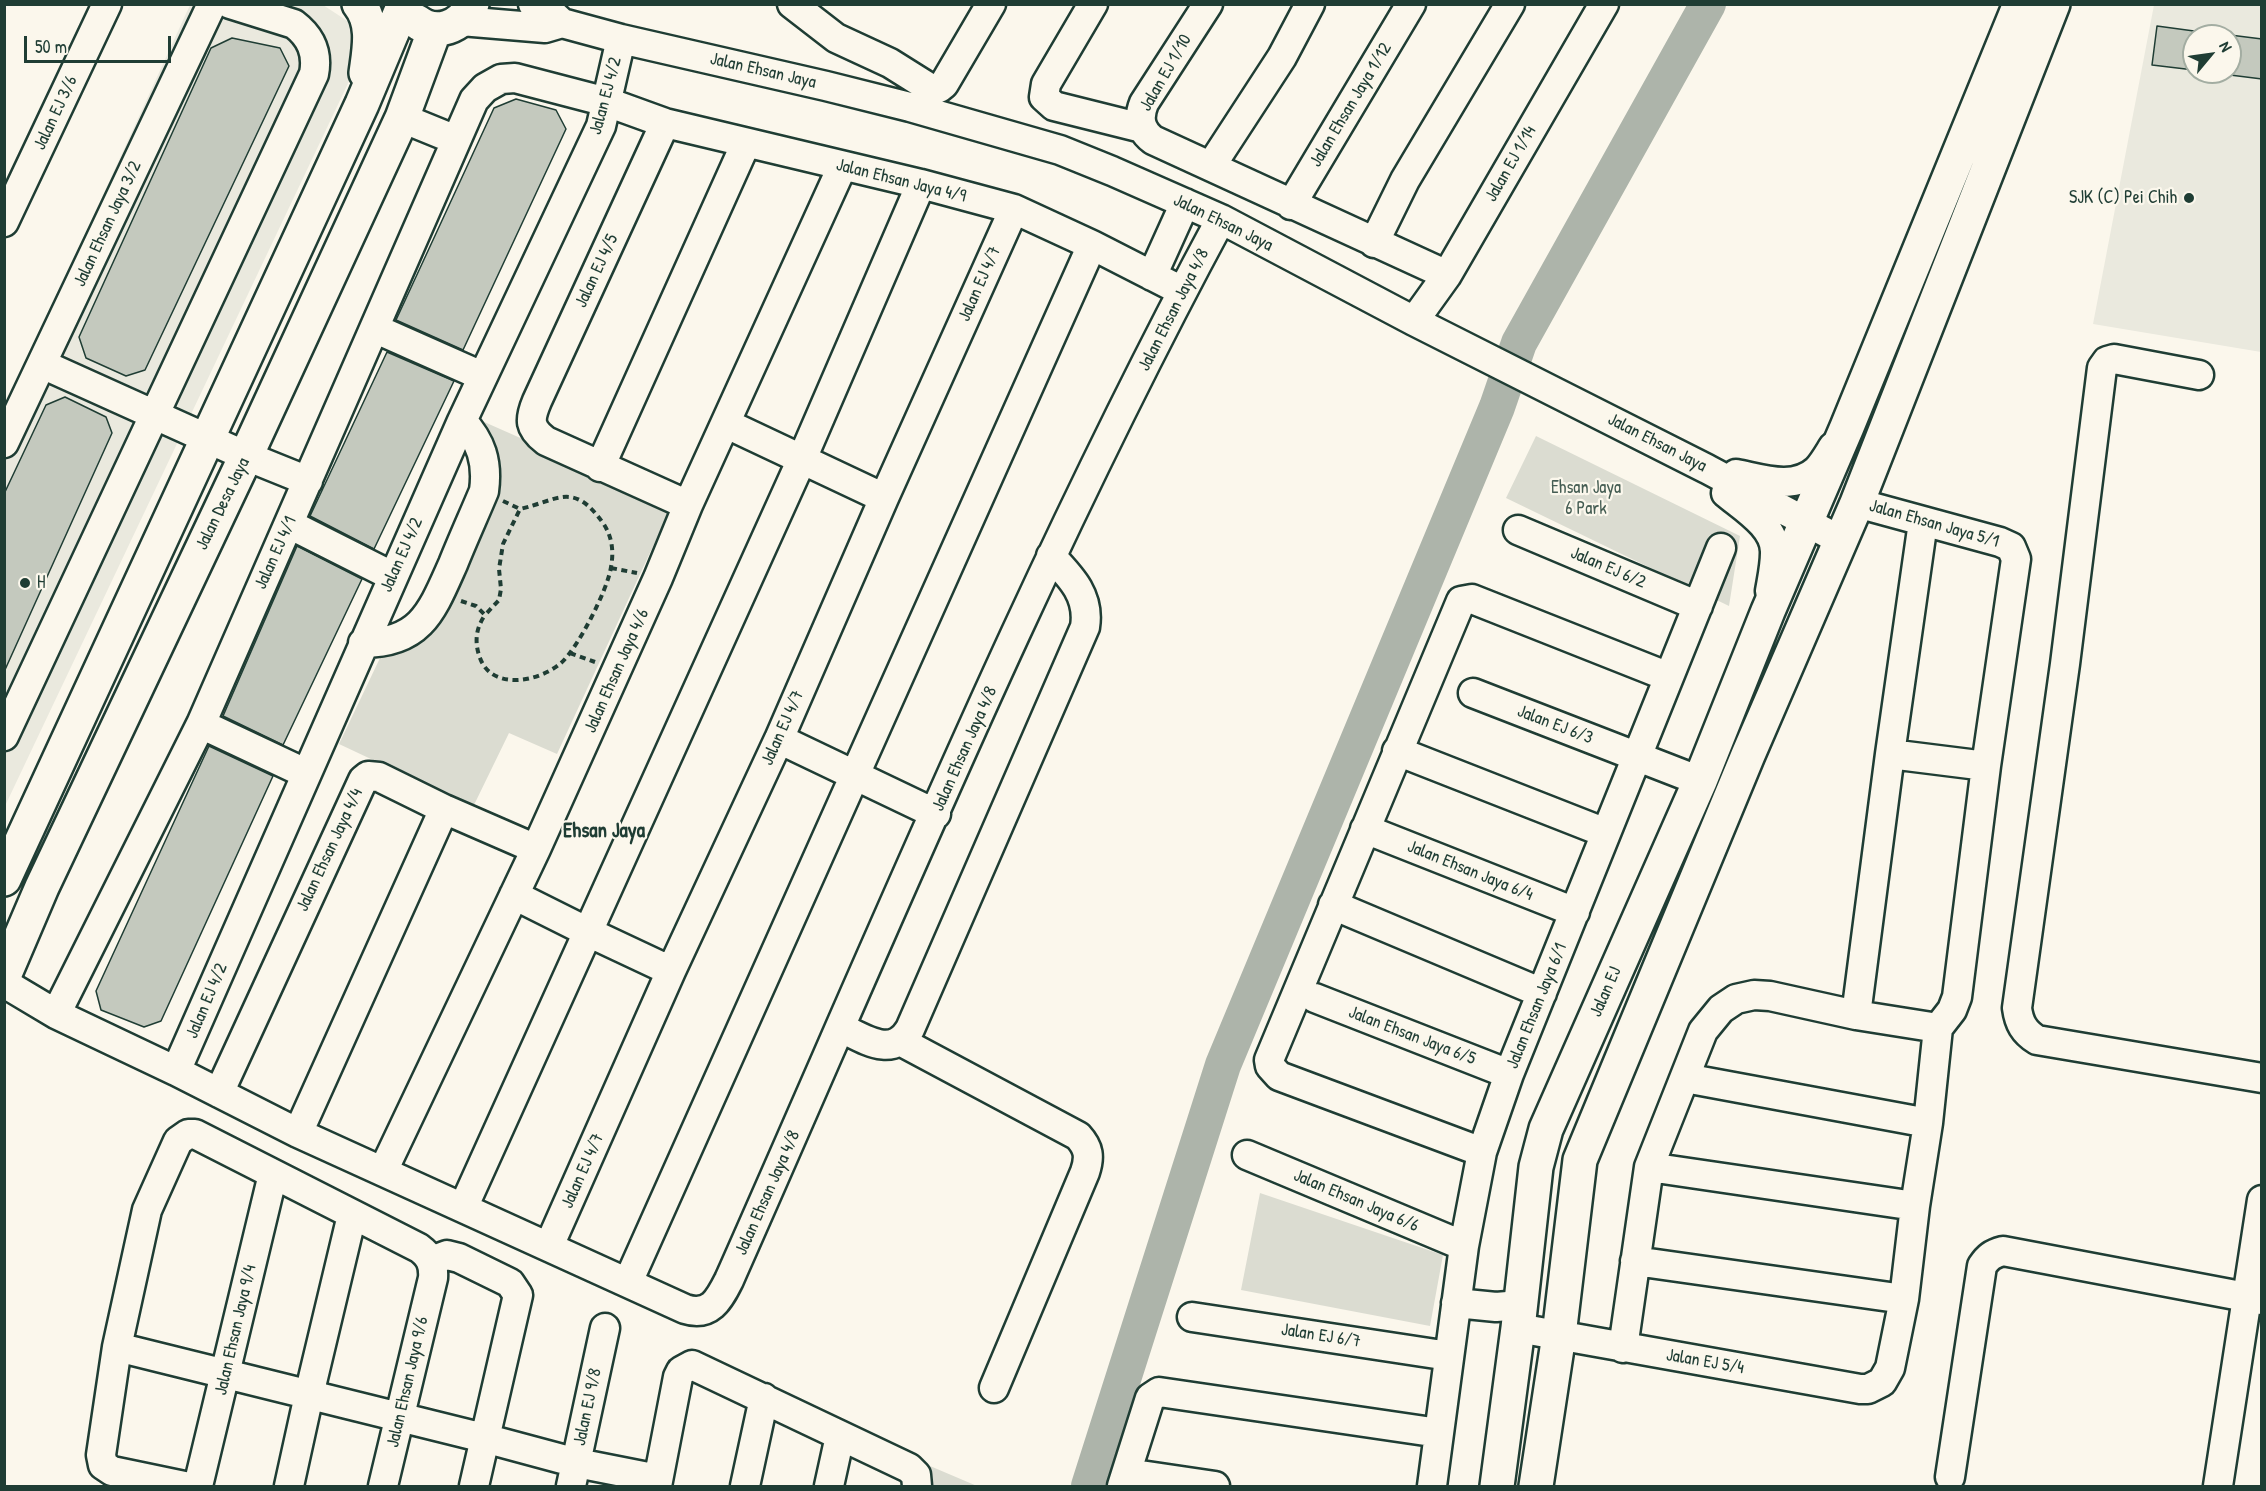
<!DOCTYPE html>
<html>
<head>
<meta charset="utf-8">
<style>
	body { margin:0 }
	#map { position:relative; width:2266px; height:1491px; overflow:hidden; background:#fbf7ec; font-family:"Patrick Hand",sans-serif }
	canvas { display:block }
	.frame { position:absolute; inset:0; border:6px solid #1f3d34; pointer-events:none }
	.north { position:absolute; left:2182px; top:24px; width:60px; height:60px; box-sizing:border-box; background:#fbf7ec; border:2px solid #a3ada2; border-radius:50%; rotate:61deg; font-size:16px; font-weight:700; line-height:24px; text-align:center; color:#1f3d34 }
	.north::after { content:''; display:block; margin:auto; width:21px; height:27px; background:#1f3d34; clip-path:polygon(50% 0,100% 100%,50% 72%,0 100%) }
	.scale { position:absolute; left:24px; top:36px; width:147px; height:27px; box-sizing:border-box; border:3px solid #1f3d34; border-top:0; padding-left:8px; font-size:18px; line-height:21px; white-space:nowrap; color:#1f3d34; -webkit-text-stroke:4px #fbf7ec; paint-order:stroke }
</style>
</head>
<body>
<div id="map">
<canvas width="2266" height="1491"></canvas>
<div class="frame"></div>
<div class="north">N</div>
<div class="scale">50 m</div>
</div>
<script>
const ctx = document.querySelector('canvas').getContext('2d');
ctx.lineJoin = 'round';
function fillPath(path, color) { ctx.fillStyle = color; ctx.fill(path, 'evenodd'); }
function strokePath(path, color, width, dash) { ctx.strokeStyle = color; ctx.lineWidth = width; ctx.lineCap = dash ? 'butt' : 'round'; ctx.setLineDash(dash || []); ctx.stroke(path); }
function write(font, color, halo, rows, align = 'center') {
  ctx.font = font + ' "Patrick Hand",sans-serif'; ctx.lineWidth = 4.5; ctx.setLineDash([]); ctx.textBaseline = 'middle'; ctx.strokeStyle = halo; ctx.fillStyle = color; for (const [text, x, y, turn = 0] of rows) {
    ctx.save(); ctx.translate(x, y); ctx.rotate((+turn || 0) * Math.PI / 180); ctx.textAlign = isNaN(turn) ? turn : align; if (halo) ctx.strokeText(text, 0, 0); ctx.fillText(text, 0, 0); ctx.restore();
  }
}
fillPath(new Path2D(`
	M190,5h133l32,21 -3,49 -347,731v-397z
	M2154,5h107v347l-168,-28zM2194,36h36v36h-36z`), '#eae9de');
fillPath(new Path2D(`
	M482,421l190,84 -115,249 -48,-21 -36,74 -134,-63 41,-86 40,-15 22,-23 53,-125 2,-35z
	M1536,436l204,100 -11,70 -223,-108z
	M1260,1193l183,62 -13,71 -189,-36z
	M930,1466l47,20h-52z`), '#dbdcd1');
strokePath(new Path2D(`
	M1089,1486l134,-421 274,-658 22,-64 189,-339`), '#adb4aa', 36);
const building = new Path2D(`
	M2157,26l37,5v39l-42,-5z
	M2230,35l32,4v40l-32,-4z
	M232,38l48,10 9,18 -144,304 -19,6 -40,-18 -7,-21 132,-289z
	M516,99l40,11 10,19 -103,221 -67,-30 98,-212z
	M387,352l67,29 -80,168 -64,-33z
	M65,397l41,20 6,16 -108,239v-178l42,-89z
	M297,546l65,33 -79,166 -60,-29z
	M209,746l64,30 -112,245 -17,6 -43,-17 -5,-19z`);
fillPath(building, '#c4c9be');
strokePath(building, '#1f3d34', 1.5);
const minor = new Path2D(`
	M533,4l14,5 15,14 59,16 205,47 84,21 150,43 52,21 109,48 193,102 293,148 133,71
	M792,4l44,34 54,25 43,27 6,-2 5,-4 47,-80
	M1093,4l-47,80 -2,13 10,9 88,22
	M1208,4l-64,99c-6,15 -4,27 9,37l294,135
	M461,21l84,7 17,-5
	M402,118l54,22
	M665,123l-128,278c-8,19 -8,27 9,40l142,64
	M1211,166l71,-109 28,-53
	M1291,205l120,-201
	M4,222l103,-218
	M1374,243l31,-63 105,-176
	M1152,276l33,-73
	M1414,321l33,-46 157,-271
	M376,329l106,47
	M42,364l204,92 62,25
	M2199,375l-85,-16 -7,2 -5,7 -37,296 -48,344c2,15 7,24 20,32l225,38
	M727,424l157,74
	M4,443l208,-439
	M600,467l146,-324
	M1736,474c26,5 58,17 81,-4 6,-6 11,-15 16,-23
	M1726,493c18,15 50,34 49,60 0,13 -3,26 -5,38
	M289,524l103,52
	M1518,530l180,76
	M363,643c58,0 69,-32 90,-79 10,-25 21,-49 31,-73 4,-29 -3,-50 -22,-70
	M1473,693l227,88
	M201,724l104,49
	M4,736l310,-662c4,-21 -3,-37 -20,-50l-64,-20
	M779,739l157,75
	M1397,751l209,82
	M1890,754l96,12
	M1365,829l210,83
	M514,895l74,37 83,39
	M1333,905l209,88
	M4,983l52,31 120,57 122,62 387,176c25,8 34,-9 44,-29 158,-356 307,-718 492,-1061
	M1315,998l194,76
	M56,1014l145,-290 273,-624 11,-12 16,-9 14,-1 92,24 58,21 256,61 93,25 78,36 90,46
	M1856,1015l34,-261 33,-232
	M841,1028c24,11 51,31 69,1l175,-402c5,-31 -14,-50 -34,-71
	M900,1041l178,95c11,12 12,21 7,36l-91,216
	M176,1071l286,-650 139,-295 20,-87
	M1685,1078l243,45
	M219,1093l144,-313 5,-4 11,1 65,32 92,40
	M298,1133l146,-324
	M1482,1152l-203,-76 -9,-10 -1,-6 192,-459 11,-2 197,78
	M1247,1155l217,91
	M1649,1167l266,39
	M383,1171l153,-322 122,-271 30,-73 154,-338
	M463,1208l339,-749 119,-275
	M549,1246l122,-275 108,-232 105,-241 130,-289
	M431,1261l16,-6 12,3 51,25 8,12 -44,191
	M1635,1261l269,38
	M628,1282l464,-1037
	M1456,1303l40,4 24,-2
	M1192,1317l257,39
	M1518,1328l342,61h8l14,-7 8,-14 14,-69 11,-93 13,-83 10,-95 14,-18 5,-13 29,-231 30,-207 -5,-12 -11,-5 -143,-39
	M117,1347l367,91 93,25 81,16
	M1623,1348l26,-181 54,-136 18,-22 15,-10 18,-4 16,1 86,19 82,13
	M1127,1473l88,13
	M1950,1477l32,-211c6,-9 10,-12 21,-15l259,49
	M184,1486l-72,-15 -9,-6 -2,-10 16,-108 30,-137 31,-69 10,-7h7l224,114c11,8 15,16 14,30l-50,208
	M198,1486l75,-312
	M289,1486l20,-91 43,-180
	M571,1486l34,-158
	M657,1486l21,-109 3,-6 11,-6 217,103 7,7 1,11
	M745,1486l19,-88
	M829,1486l11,-50
	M1122,1486l28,-88 9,-6 280,41
	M1432,1486l32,-240 18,-94 27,-78 212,-526
	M2218,1486l44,-286`);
const major = new Path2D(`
	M359,4c16,20 10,46 7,69
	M416,21c20,16 46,6 56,-17
	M4,879l358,-775 42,-100
	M4,976l38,-89 204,-431 156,-338 33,-89
	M1497,1486l21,-158 18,-161 10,-38 154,-348 68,-170 79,-184 173,-423
	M1536,1486l23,-151 21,-175 168,-405 109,-252 196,-499`);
strokePath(minor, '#1f3d34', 33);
strokePath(major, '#1f3d34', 38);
strokePath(new Path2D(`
	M503,501l17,8
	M611,568l26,5
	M461,601l15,5 9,9 14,-15 2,-11 -2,-20 4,-25 17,-35c39,-9 53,-28 83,14 9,13 11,28 8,44 -3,22 -33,81 -50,96 -22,19 -69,28 -81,-5 -6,-16 -4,-30 5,-43
	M570,653l25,9`), '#1f3d34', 4, [6, 4.5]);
strokePath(minor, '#fbf7ec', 28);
strokePath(major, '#fbf7ec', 33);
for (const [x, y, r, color] of [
	[2189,198,6,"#1f3d34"],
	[25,583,6,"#1f3d34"]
]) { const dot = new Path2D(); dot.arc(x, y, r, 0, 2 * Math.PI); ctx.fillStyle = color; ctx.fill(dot); strokePath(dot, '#fbf7ec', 2); }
write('18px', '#1f3d34', '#fbf7ec', [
	["Jalan Ehsan Jaya",763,71,13],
	["Jalan EJ 1/10",1166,73,-60],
	["Jalan EJ 4/2",606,96,-75],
	["Jalan Ehsan Jaya 1/12",1351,105,-59],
	["Jalan EJ 3/6",56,113,-65],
	["Jalan EJ 1/14",1511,164,-60],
	["Jalan Ehsan Jaya 4/9",901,181,14],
	["Jalan Ehsan Jaya",1223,223,26],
	["Jalan Ehsan Jaya 3/2",108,224,-65],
	["Jalan EJ 4/5",597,271,-65],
	["Jalan EJ 4/7",980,284,-66],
	["Jalan Ehsan Jaya 4/8",1174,310,-63],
	["Jalan Ehsan Jaya",1657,443,27],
	["Jalan Desa Jaya",223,504,-64],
	["Jalan Ehsan Jaya 5/1",1934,524,16],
	["Jalan EJ 4/1",276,553,-66],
	["Jalan EJ 4/2",402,555,-66],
	["Jalan EJ 6/2",1608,568,23],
	["Jalan Ehsan Jaya 4/6",617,671,-66],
	["Jalan EJ 6/3",1555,725,21],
	["Jalan EJ 4/7",783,728,-66],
	["Jalan Ehsan Jaya 4/8",965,749,-66],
	["Jalan Ehsan Jaya 4/4",330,850,-65],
	["Jalan Ehsan Jaya 6/4",1470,871,22],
	["Jalan EJ",1606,992,-66],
	["Jalan EJ 4/2",207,1001,-67],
	["Jalan Ehsan Jaya 6/1",1537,1006,-68],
	["Jalan Ehsan Jaya 6/5",1412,1036,21],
	["Jalan EJ 4/7",583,1171,-66],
	["Jalan Ehsan Jaya 4/8",768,1193,-66],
	["Jalan Ehsan Jaya 6/6",1356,1201,23],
	["Jalan Ehsan Jaya 9/4",236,1330,-77],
	["Jalan EJ 6/7",1321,1336,9],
	["Jalan EJ 5/4",1705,1362,10],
	["Jalan Ehsan Jaya 9/6",408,1382,-77],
	["Jalan EJ 9/8",588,1407,-78]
]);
write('18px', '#1f3d34', '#fbf7ec', [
	["SJK (C) Pei Chih",2177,198],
	["H",37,583,"left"]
], 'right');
write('18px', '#455d53', '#fbf7ec', [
	["Ehsan Jaya",1586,488],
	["6 Park",1586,509]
]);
write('bold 21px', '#1f3d34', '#fbf7ec', [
	["Ehsan Jaya",604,831]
]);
</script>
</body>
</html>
